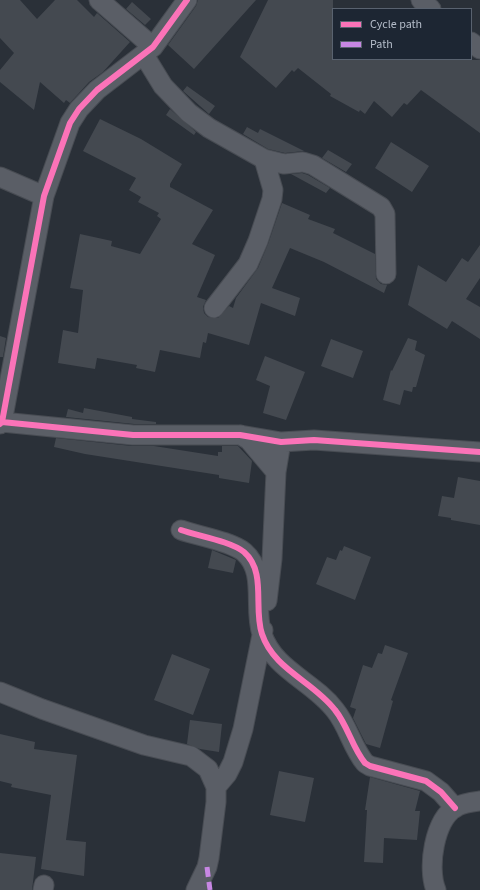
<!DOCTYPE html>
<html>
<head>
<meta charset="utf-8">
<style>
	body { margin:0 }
	#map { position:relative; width:480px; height:890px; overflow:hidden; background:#2a3038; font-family:"Source Sans 3",sans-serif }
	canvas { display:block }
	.legend { position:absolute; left:332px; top:8px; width:140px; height:52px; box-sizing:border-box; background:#1d2633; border:1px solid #59626f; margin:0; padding:5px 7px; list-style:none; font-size:12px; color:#b4bcc9 }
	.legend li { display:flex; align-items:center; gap:8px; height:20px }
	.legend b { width:20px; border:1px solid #59626f }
</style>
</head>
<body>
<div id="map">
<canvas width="480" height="890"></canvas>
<ul class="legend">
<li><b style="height:5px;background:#fb73b8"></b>Cycle path</li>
<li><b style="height:5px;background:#c787e3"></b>Path</li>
</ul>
</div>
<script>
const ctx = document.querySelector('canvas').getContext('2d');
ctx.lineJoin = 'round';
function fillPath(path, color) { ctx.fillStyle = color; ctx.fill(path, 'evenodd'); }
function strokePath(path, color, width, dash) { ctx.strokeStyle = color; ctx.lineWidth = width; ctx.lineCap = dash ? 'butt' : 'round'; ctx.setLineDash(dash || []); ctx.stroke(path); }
fillPath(new Path2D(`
	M0,0h20l17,19 18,-19h22l17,17 3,-4 33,29 -27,30 -14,10 -19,21 -4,-3 -2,3 -24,-21 -6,28 -34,-28v-12l14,-17 -14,-15z
	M198,0h58l-62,69 -26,-24 28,-39z
	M268,0h65v59l147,1v73l-59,-43 -14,15 -3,-2 -12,14 -18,-16 -9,13 -5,-4 -1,2 -29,-16 1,-2 -33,-26 -4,4 -2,-2 -16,18 -36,-31z
	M132,2l19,17 -6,6 -19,-16z
	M187,86l28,20 -6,8 -26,-23z
	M170,109l26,23 -2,3 -28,-20z
	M100,119l41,20 41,25 -12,20v3l43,23 -21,34 23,11 -18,42 9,3 -3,7 1,6 4,4 10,1 11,-12 4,2 3,-10 22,-30 10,-24 14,-41 28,12 -2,4 27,10 -2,4 42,21 1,25 5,5 6,1 -3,8 -60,-31 -34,-14 -18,40 28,10 -5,18 -34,-13 -12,42 -41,-12 -2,10 -3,-1 -3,16 -40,-8 -5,22 -19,-4 1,-3 -40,-7 -2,11 -37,-6 5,-33 15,3 5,-43 -13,-2 10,-54 32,7 -1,5 29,8 21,-35 -4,-3 2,-3 -21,-11 3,-5 -12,-7 7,-12 -53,-27z
	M247,127l11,6 2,-4 44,22 -19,2 -17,-4 -25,-15z
	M391,142l38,24 -17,26 -37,-24z
	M328,150l24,14 -6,8 -24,-14z
	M302,173l6,2 22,13 -4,5 -35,-19z
	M480,245v33l-14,21 14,8v32l-28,-18 -5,8 -39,-24 10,-40 28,17 16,-24 6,4z
	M0,336l6,2 -3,19h-3z
	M408,338l9,3 -2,9 10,5 -9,32h-3l-1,5 -8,-2 -4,15 -17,-5 8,-30 1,1z
	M331,339l32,12 -10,27 -32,-12z
	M265,356l40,16 -19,48 -23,-7 7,-27 -14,-6z
	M84,408l48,9v2l24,3v2h-22l-68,-7 2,-8 15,4z
	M56,438l76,8h22l64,10v-4h4v-6h16l14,15 -3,22 -30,-5v-3l-134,-21 -31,-7z
	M458,477l22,4v44l-29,-5v-2l-13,-2 4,-20 12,2z
	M344,546l27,11 -16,43 -39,-16 11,-27 9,3 4,-10 2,1z
	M212,550l24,10 -3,13 -25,-5z
	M385,645l23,8 -17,47 2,1 -13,47 -14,-4 -13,-26 3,-9 -6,-2 13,-42 9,3 6,-15 4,1z
	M172,654l38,15 -17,46 -39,-15z
	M190,720l32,4 -3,28 -19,-3 -13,-5z
	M0,734l35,8 -1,7 43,6 -11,85 20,2 -2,34 -43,-7 10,-74 -40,-8 1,-3 -12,-3z
	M279,771l35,7 -9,44 -35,-7z
	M370,777l50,14 -5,20h5l-3,29 -33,-2 -1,25 -19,-1 3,-52h-2z
	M0,853l36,4 -4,33h-32z`), '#444950');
const minor = new Path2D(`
	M99,0l54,47
	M421,0l10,9
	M471,42l9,7
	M144,55l19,31 26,27 20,15 55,31 20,5 19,-2 10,3 68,42 4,7 1,60
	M0,177l44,19
	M214,308l34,-44 10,-23 14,-42 1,-9 -9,-31
	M2,422l131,13h107l41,7 33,-2 166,12
	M0,424l2,-2 42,-226 26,-73 9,-14 18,-19 56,-43 34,-47
	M241,435l8,5 27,32
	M181,530c17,6 49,11 63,22 23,20 9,56 18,82 12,36 51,47 73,76 13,16 17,37 30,53l5,3 56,15 15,11 14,16
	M267,601l5,-42 4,-87 5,-30
	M0,692l42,17 102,36 47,11 17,13 8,18v15l-7,56 -2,9 -11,23
	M216,787l11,-13 6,-12 10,-33 20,-99
	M43,890l1,-5
	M436,890c-9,-22 -2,-70 20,-83 7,-4 16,-5 24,-6`);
strokePath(minor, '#484c53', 21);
strokePath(minor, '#5a5e66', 19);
strokePath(new Path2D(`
	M207,867l3,23`), '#c787e3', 5, [10, 5]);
strokePath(new Path2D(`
	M2,422l131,13h107l41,7 33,-2 166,12
	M0,424l2,-2 42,-226 26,-73 9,-14 18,-19 56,-43 34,-47
	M181,530c17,6 49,11 63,22 23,20 9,56 18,82 12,36 51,47 73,76 13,16 17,37 30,53l5,3 56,15 15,11 14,16`), '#fb73b8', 6);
</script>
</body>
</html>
